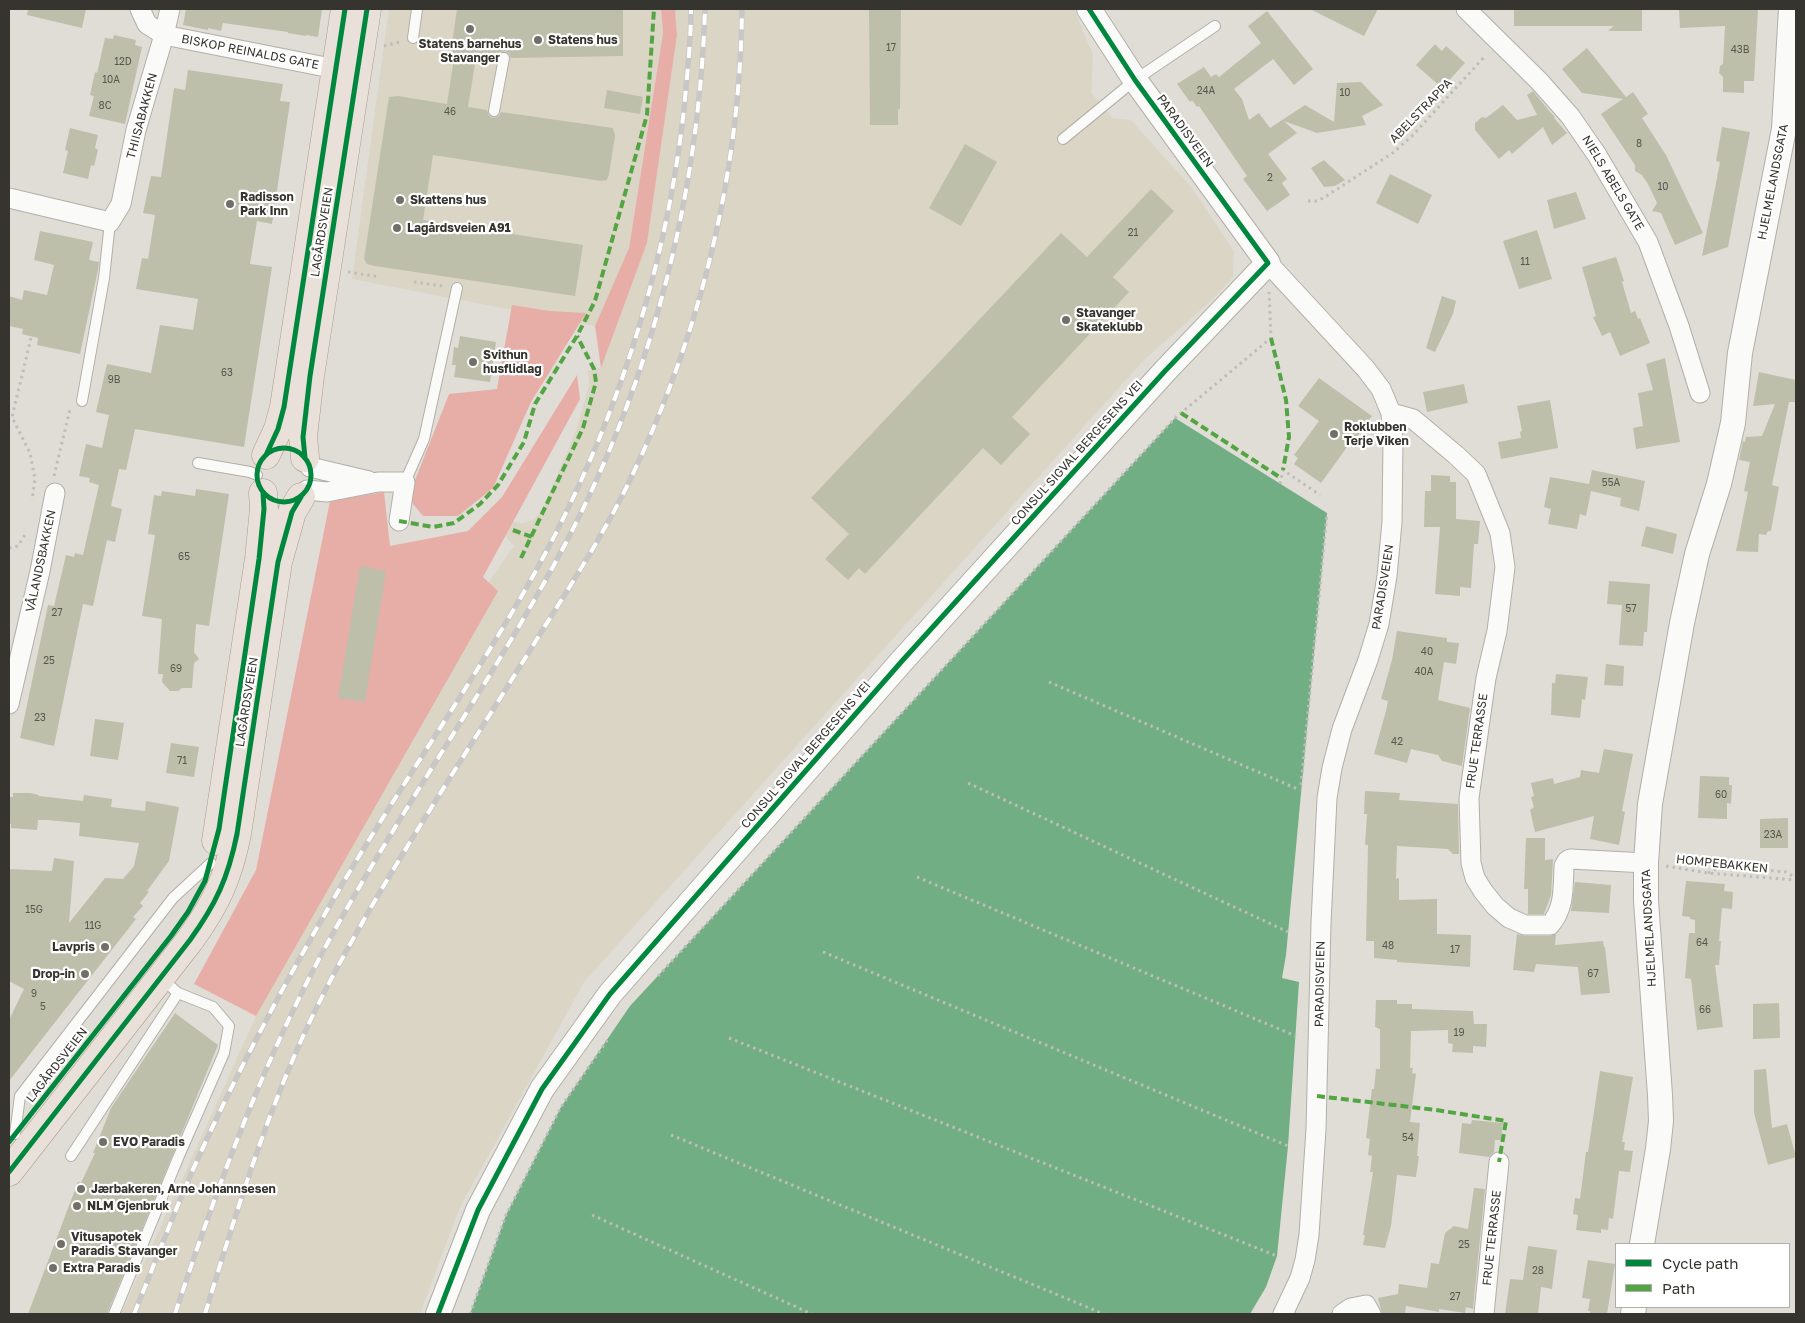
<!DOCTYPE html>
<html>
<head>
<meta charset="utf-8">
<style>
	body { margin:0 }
	#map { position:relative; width:1805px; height:1323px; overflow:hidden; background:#e0ddd6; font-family:"Golos Text",sans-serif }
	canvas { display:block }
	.frame { position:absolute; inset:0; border:10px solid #36342e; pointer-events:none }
	.legend { position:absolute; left:1615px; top:1243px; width:175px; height:65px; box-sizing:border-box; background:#fff; border:1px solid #afaeab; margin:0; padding:6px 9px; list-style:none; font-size:15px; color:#36342e }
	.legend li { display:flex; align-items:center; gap:10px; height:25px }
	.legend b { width:25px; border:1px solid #afaeab }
</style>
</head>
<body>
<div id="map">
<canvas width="1805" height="1323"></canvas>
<div class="frame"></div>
<ul class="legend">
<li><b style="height:6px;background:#00873e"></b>Cycle path</li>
<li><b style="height:6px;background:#53a543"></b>Path</li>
</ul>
</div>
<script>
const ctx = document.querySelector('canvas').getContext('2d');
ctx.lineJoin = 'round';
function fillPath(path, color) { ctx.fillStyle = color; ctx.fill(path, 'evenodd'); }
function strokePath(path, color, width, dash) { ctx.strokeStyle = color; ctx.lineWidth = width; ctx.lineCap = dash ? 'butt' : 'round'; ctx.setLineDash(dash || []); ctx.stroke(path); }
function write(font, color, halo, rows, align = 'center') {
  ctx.font = font + ' "Golos Text",sans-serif'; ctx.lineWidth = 4.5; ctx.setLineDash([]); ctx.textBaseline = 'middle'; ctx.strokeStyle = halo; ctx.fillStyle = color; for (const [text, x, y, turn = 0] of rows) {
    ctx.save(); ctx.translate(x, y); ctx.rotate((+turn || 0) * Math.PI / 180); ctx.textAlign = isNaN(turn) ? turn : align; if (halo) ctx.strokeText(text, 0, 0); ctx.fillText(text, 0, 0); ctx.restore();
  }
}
fillPath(new Path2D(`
	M389,9h272l2,24 -34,215 -34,78 -243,-47z
	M675,9h399l19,46 -2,37 21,26 19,2 61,68 42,63 -1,26 -19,21 -71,63 -559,621 -124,225 -40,107h-299l135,-298 199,-386 59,-84 -15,-17 5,-8 19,2 12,-4 8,-11 34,-80 12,-43 -1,-14 13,-4 46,-124 30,-208z`), '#dbd5c6');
fillPath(new Path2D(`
	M661,9h14l2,26 -30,208 -46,125 -6,-42 34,-78 34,-215z
	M512,305l38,6 36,2 -55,89 -38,86 -35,28h-35l-15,-18 41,-104 48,-5z
	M577,375l3,24 -97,178 15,14 -242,425 -62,-32 62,-114 74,-369 54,-9 6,54 78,-15 34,-34z`), '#e7aea8');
fillPath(new Path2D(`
	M1175,418l152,95 -41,442 -4,23 17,4 -11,164 -11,110 -11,31 -16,27h-780l36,-99 55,-108 69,-101z`), '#71ae83');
fillPath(new Path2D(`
	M28,9h58l-4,19 -55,-13z
	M186,9h136l-4,28 -12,-2v1l-18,-3v-1l-65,-9 -2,8 -13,-3v2l-25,-5z
	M457,9h166v47l-112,2 -2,-5 -4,-2 -6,2 -2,5h-21l-8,49 19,3 2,6 4,2 6,-2 2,-4 112,16 2,8 -6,38 -2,6 -6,1 -168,-26 -10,65 160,25 -8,51 -200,-30 -8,-2 -3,-5 25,-162 9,-1 49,8 7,-46h-4z
	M869,9h32l-1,100h-2v16h-28z
	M1310,9h68l-14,27z
	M1514,9h128v22h-34l6,-5h-100z
	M1679,9h79l-4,72h-10v12l-21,-1v-15l-4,-4 1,-7 3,-2 2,-38 -45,2z
	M1267,11l46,58 -19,16 -21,-26 -39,30 8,10 7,21 10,-7 11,15 35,-23 29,17 3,-39 24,-1 22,23 -21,11 4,9 -49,8 -33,-12 13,12 -29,21 19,25 -5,4 8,12 -23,16 -24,-32 4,-3 -48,-70 -2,1 -5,-7 -2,2 -13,-18 27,-17 7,10 5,-3 3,3 42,-34 -13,-17z
	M114,35l22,5 -1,5 7,2 -17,77 -36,-8 5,-20 -4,-1 5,-23 2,1 8,-35 8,1z
	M1435,44l7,7 4,-5 19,17 -23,25 -26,-23z
	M1587,48l39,49 7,-5 15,22 -6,4 24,37 37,78 -28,12 -14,-32 -9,-2 5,-8 -9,-19 -6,-9 -7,-4v-6l-34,-51 22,-15 -41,-6 -20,-24z
	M188,70l95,14 -3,17 10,1 -18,122 -15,-3 -7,43 22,3 -28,180 -109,-18 -9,41 -7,-1 -8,37 11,3 -7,33 -8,-2 -14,66 -10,-2 -29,142 -34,-8 28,-133 6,1 12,-51 8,2 1,-4 8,2 16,-70 -10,-3 1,-4 -11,-2 7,-32 16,4 7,-33 -13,-3 11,-48 44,9 9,-48 33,5 5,-31 -62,-10 6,-31 6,1 7,-44 -12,-2 8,-37 10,1 13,-89 11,2z
	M607,90l36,7 -3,17 -36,-6z
	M1533,91l17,21 5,5 -1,1 13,15 -15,12 -9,-18 -31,27 -3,-4 -10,9 -24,-29v-7l7,-6 4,1 17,-13 14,15 20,-5 -10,-20z
	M1722,127l28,5 -22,115 -26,9 18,-94 -4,-1z
	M70,128l28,7 -3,13 3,2 -4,16 -3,-1 -3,14 -25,-6 5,-22 -3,-1z
	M965,144l32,18 -36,64 -32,-18z
	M1324,160l21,20 -10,6 -11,1 -13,-19z
	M1390,174l42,21 -14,29 -42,-21z
	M1151,189l23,22 -61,66 16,15 -117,125 18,17 -29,31 -18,-17 -118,126 -6,-6 -11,12 -23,-21 24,-25 -38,-36 250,-265 26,24z
	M1576,192l10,27 -32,10 -7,-29z
	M1537,230l15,49 -33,10 -16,-48z
	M40,231l53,11 -4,18 10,2 -1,8 -18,84 -43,-9 1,-7 -16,-4 1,-5 -14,-3v-30l13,4 2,-10 23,5 7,-30 -20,-5z
	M1616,257l8,24 -2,1 9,31 4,-2 3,8 2,-1 10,25 -30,13 -10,-24 -8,4 -9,-19 3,-1 -14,-49z
	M1442,296l14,5 -3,13 -18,38 -9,-4z
	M460,336l36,6 -6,40 -36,-5 2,-12h-4l2,-18 4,1z
	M1665,358l15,84 -44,7 -3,-21 10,-2 -5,-33 15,-3 -7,-26z
	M1759,372l37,8v22h-7l-17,83 7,2 -8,44h-3l-2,4 -7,-1 -1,18 -22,-1 12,-59 -4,-1 6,-29 -11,-2 4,-19 2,1 1,-5 16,-1 13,-32 -22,2z
	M1319,378l53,38 -20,28 -2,-1 -29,40 -27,-19 4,-6 -4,-3 25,-34 -21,-15z
	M1464,384l4,19 -41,9 -4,-20z
	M1550,400l8,48 -57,11 -3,-17 23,-4 -1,-6 2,-1 -5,-25z
	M1592,470l53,11 -6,30 -19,-5 1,-8 -30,-7 -5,25 -6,-2 -3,15 -29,-5 3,-15 -7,-2 6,-30 39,7z
	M1431,475l19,1v6h6v37l24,2 -2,23h-4l-3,44 -11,-1v9l-25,-2 5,-67h-16l1,-36h6z
	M196,489l33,5 -20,132 -13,-2 -2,28 5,7 -5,4 -2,25h-10l-4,3h-8l-8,-9 1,-8h-5v-3l4,-52 -20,-3 13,-81 -7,-1 6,-39 7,1 1,-5 33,5z
	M1646,526l31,8 -4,20 -32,-8z
	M360,566l26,5 -21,131 -27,-4z
	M1609,581l41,3 -3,48h-3l-1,14 -24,-1 3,-40 -15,-1z
	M1397,631l50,7v4l12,1 -3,21 -12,-2 -6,38 32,8 -8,58 -20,-5 -4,-6 -27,-6 -4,14 -33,-9 12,-43 2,-10 -7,-2 11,-39z
	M1606,664l18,2 -1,20 -19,-1z
	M1556,674l32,3 -3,23 -3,-1 -2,19 -29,-3 1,-32h3z
	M95,719l29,4 -6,37 -28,-4z
	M171,743l28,4 -5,30 -28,-4z
	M1604,749l29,5 -11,57 3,1 -6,33 -29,-6 4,-23 -59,16 -5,-22 4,-3 -3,-10 3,-1 -3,-13 22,-5 1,6 26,-7 1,-7 18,3z
	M1700,776l29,1v8h3l-1,19 -4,-1v16l-29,-1z
	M1365,791l35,2 -1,7 59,4 1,50h-6l-5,-5 -51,-3 -1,33 3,-1v22l38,-1v35l34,1 -1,32 -73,-5v-2l-23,-2v-17h-8l2,-96h-3l2,-31h-3z
	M13,793h17l9,2v1l44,5 1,-6 28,4 -1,8 34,4 1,-10 33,6 -10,54 -22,30 2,1 -9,11 3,3 -10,11 3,2 -127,162v-61l15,-31 -15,-8v-112l43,2 2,-13 20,3 -5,62 36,-45 18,1 11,-13 5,-23 -60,-7 1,-13 -33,-3h-9l-1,10 -26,-2v-4l-2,-1v-26h4z
	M1788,818v30h-28v-29z
	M1526,838h19v22l8,-1 -2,36 -7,19h-16v-25h-4z
	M1686,881l39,3 -1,7 9,1 -1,17 -10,-1 -3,33h2l-2,24h-4l8,62 -26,3 -6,-51 -6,-1 4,-45h6v-13l-5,-1v-2l-8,-1z
	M1575,882l36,3 -2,28 -38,-2z
	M1517,934l8,2h25l6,-2 -1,11 48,-4 1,6h1l5,46 -29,2 -3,-28 -42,-3 -2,8 -21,-2z
	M1376,1000h21v4h15v5l61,2 1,13h13l-1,23 -13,-1v7l-21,-1 1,-8 -5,-1v-13l-37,1 -1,37h3l-1,5 4,1 -6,48 10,1 -3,33h2l-3,21 -19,-2 -6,51 -6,22 -22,-3 2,-10h-2l10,-63h-3l2,-16 -4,-1 2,-16 -4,-1 6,-49h2l2,-20h4v-40l-5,-2z
	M1779,1003l1,35 -27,1v-35z
	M175,1013l43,32 -111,269h-79l50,-132 3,1 14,-30h-2l18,-45z
	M1766,1069l6,59 15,-4 9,33 -28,8 -14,-52v-43z
	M1600,1071l33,6 -11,65h3l-1,8 9,1 -3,21 -11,-1 -6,48 -4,-1 -1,12 -7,-1v4l-25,-3 2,-15 -5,-1 2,-16 5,1 6,-47h2z
	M1472,1120l31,3 -2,17h-6l-1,12 -5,5 -30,-4 3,-30 9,1z
	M1474,1188l11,1 -12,120 -7,-2 -1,6 -26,-4v3l-33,-6 -1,8h-23l-4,-16 20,-4 1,-10 28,4 4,-25 8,1 6,-31 9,-7 14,3z
	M1528,1246l29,4 -5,39 -11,-2 -3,27h-33l5,-35 13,1z
	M1588,1260l27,4 -8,50h-17v-3h-2l2,-12 -8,-1z`), '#bdbfab');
const service = new Path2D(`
	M413,38l4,-29
	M494,111l10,-53
	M1063,139l72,-59 80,-54
	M82,401l22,-123 6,-56
	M198,463l52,9 7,3
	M405,482l19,-43 33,-151
	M15,1134l5,-38 153,-198 38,-35
	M71,1156l107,-163
	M114,1314l64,-156 46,-105 5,-27 -16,-19 -35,-14 -17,-15`);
const minor = new Path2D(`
	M140,9l7,15 17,11 172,34
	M1466,9l73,72 31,35 27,39 51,87 31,84 21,67
	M9,198l101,24 11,-18 15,-74 28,-95 6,-26
	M1268,263l97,105 16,21 10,24 2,28 -1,81 -5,54 -8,48 -11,36 -26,69 -10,39 -5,30 -6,125 -5,206 -7,106 -4,25 -5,18 -17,36
	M1391,413l22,6 43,36 20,19 24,59 5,34 -8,64 -11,47 -17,120 2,65 4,15 8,13 12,15 14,12 16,7h25c15,-17 13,-38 14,-59l3,-5 3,-2 76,4
	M310,467l59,14
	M307,490l20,2 51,-10h27l-6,39
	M9,704l31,-133 15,-78
	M1342,1314l9,-6 15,-3 5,9
	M1484,1314l15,-152`);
const tertiary = new Path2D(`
	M1642,1244l16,-95 3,-28 -1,-26 -14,-194v-38l4,-59 32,-181 15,-69 22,-70 14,-61 7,-70 44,-224 7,-120
	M438,1314l40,-104 64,-121 68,-95 292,-333 263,-290 103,-108 -133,-183 -46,-71
	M1633,1314l1,-7`);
const primary = new Path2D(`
	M266,455l12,-26 6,-22 61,-398
	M305,458l-2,-21 7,-61 57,-367
	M216,841l43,-282 5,-50 -1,-16
	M9,1172l181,-232c26,-36 38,-62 47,-106l41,-272 14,-50 9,-15`);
strokePath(service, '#b2afa9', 12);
strokePath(minor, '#b2afa9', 21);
strokePath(tertiary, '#b2afa9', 26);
strokePath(primary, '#ab9c8c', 29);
strokePath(new Path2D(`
	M384,46l16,-4
	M1308,201h9l8,-4 69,-45 18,-16 74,-81
	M348,272l32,5
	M414,282l29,4
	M31,338l-19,79 18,36 5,26 -3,21
	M54,476l16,-67
	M1280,484l3,-14 37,25
	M9,548l9,-2 8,-13
	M1049,682l251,108
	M968,783l320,149
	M1301,785l26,-272
	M1666,866l42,7 88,7
	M1708,873l14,-7 64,6 10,6
	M917,877l379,159
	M823,952l465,194
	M658,976l517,-558 96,-80 -2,-46
	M729,1038l548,218
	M671,1135l433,179
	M592,1215l220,99
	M470,1314l36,-99 55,-108 47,-68`), '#bebdba', 3, [2.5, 4]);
strokePath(service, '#fafaf9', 10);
strokePath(minor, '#fafaf9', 19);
strokePath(tertiary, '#fafaf9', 24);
strokePath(primary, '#e8e0d9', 28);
const rail = new Path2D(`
	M134,1314c19,-46 37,-94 57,-140 43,-97 93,-190 146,-281 65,-111 139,-214 201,-326 77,-141 128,-297 146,-458 3,-33 7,-67 7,-100
	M175,1314c42,-127 88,-252 152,-370 71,-130 157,-251 228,-381 93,-169 144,-362 150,-554
	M205,1314c34,-111 69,-226 123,-329 61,-116 135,-226 204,-338 34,-55 70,-109 98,-167 71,-148 110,-307 112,-471`);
strokePath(rail, '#c8c7c5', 5.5);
strokePath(rail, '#fff', 4, [11]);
strokePath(new Path2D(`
	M1271,338l15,62 3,37 -6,33
	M1181,413l100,65
	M399,521l34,6 21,-4 26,-19 18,-19 26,-43 11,-38 42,-68 18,-35 52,-186 7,-106
	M513,530l19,7
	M521,558l62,-130 13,-46 -2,-13 -17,-33
	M1317,1096l119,14 70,11 -7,41`), '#53a543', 4, [8, 4]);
strokePath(new Path2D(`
	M257 475a27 27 0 1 1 54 0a27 27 0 1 1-54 0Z
	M266,455l12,-26 6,-22 61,-398
	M305,458l-2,-21 7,-61 57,-367
	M9,1142l162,-206 17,-24 17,-31 14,-52 40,-270 5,-50 -1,-16
	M9,1172l181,-232c26,-36 38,-62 47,-106l41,-272 14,-50 9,-15
	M438,1314l40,-104 64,-121 68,-95 292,-333 263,-290 103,-108 -133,-183 -46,-71`), '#00873e', 5);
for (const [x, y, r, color] of [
	[470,29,5,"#726f69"],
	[538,40,5,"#726f69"],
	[400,200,5,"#726f69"],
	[230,204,5,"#726f69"],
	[397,228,5,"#726f69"],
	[1066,320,5,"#726f69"],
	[473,362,5,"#726f69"],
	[1334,434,5,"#726f69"],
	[105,947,5,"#726f69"],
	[85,974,5,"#726f69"],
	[103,1142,5,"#726f69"],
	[81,1189,5,"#726f69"],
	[77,1206,5,"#726f69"],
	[61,1244,5,"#726f69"],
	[53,1268,5,"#726f69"]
]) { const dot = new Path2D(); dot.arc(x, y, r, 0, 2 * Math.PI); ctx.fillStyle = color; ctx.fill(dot); strokePath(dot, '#fff', 2); }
write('10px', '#58574d', null, [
	["17",891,48],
	["43B",1740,50],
	["12D",123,62],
	["10A",111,80],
	["24A",1206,91],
	["10",1345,93],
	["8C",105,106],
	["46",450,112],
	["8",1639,144],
	["2",1270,178],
	["10",1663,187],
	["21",1133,233],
	["11",1525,262],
	["63",227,373],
	["9B",114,380],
	["55A",1611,483],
	["65",184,557],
	["57",1631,609],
	["27",57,613],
	["40",1427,652],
	["25",49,661],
	["69",176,669],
	["40A",1424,672],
	["23",40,718],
	["42",1397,742],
	["71",182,761],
	["60",1721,795],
	["23A",1773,835],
	["15G",34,910],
	["11G",93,926],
	["64",1702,943],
	["48",1388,946],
	["17",1455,950],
	["67",1593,974],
	["9",34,994],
	["5",43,1007],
	["66",1705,1010],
	["19",1459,1033],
	["54",1408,1138],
	["25",1464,1245],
	["28",1538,1271],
	["27",1455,1297]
]);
write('bold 12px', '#36342e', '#fff', [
	["Statens hus",548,40],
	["Statens barnehus",470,44,"center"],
	["Stavanger",470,58,"center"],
	["Radisson",240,197],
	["Park Inn",240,211],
	["Skattens hus",410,200],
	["Lagårdsveien A91",407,228],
	["Stavanger",1076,313],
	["Skateklubb",1076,327],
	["Svithun",483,355],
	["husflidlag",483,369],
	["Roklubben",1344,427],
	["Terje Viken",1344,441],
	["Lavpris",95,947,"right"],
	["Drop-in",75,974,"right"],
	["EVO Paradis",113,1142],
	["Jærbakeren, Arne Johannsesen",91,1189],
	["NLM Gjenbruk",87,1206],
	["Vitusapotek",71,1237],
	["Paradis Stavanger",71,1251],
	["Extra Paradis",63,1268]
], 'left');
write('12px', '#36342e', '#fff', [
	["BISKOP REINALDS GATE",250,52,11],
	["ABELSTRAPPA",1421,111,-46],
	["THIISABAKKEN",142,116,-75],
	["PARADISVEIEN",1185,131,54],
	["HJELMELANDSGATA",1773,182,-79],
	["NIELS ABELS GATE",1613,183,59],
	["LAGÅRDSVEIEN",322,232,-81],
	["CONSUL SIGVAL BERGESENS VEI",1077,453,-48],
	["VÅLANDSBAKKEN",41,561,-78],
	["PARADISVEIEN",1383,587,-81],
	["LAGÅRDSVEIEN",247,702,-81],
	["FRUE TERRASSE",1477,741,-82],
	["CONSUL SIGVAL BERGESENS VEI",806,755,-49],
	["HOMPEBAKKEN",1722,864,6],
	["HJELMELANDSGATA",1649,928,-93],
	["PARADISVEIEN",1320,984,-89],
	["LAGÅRDSVEIEN",57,1065,-52],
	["FRUE TERRASSE",1492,1238,-84]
]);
</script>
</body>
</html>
